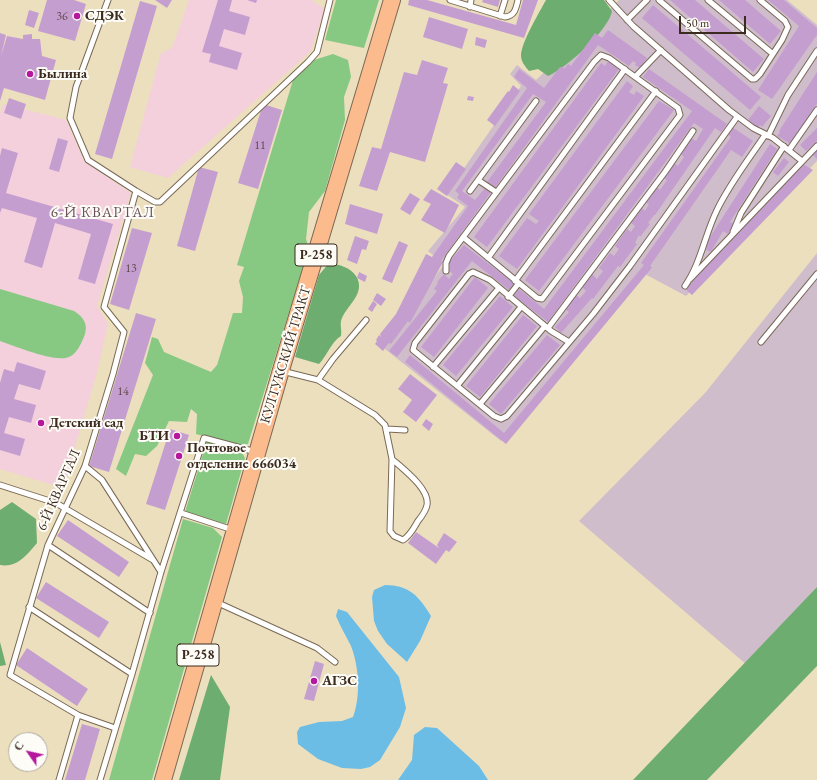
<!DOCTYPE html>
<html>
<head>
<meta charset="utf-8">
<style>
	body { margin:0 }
	#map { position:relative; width:817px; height:780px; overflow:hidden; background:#ecdfbe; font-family:"EB Garamond",serif }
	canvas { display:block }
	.north { position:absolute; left:8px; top:732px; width:40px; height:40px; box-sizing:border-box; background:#fdfcf7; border:1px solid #afa8a0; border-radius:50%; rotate:304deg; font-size:11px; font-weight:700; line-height:16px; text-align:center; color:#3b2a1e }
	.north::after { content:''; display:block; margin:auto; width:14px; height:18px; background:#b5179e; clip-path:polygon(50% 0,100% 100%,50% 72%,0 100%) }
	.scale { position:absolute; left:679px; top:16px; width:67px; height:18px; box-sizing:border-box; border:2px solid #3b2a1e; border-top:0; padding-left:5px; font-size:12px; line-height:14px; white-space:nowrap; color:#3b2a1e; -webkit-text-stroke:3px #fdfcf7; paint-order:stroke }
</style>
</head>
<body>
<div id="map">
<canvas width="817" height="780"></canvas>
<div class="north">С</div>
<div class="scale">50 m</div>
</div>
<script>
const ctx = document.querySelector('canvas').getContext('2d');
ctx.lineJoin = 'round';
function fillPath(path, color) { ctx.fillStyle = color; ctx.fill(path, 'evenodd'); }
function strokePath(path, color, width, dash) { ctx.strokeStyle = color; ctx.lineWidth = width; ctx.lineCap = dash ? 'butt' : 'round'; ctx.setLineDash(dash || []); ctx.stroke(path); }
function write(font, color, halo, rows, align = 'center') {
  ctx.font = font + ' "EB Garamond",serif'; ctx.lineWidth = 4; ctx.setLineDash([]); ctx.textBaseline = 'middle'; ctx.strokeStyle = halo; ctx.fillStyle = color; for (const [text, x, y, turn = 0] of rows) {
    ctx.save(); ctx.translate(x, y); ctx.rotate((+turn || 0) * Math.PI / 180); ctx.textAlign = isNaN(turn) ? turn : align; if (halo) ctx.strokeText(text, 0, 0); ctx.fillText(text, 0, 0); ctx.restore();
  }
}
fillPath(new Path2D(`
	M189,0h122l14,9 -15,43 -142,126 -38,-11 31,-114 11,-5z
	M3,104l63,16 19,42 46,31 -34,113 11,18 -12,52 -33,112 -63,-19v-356z`), '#f4cfdc');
fillPath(new Path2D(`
	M619,0h168l30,25v136l-131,135 -43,-23 -142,168 -116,-92 59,-85 -16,-13 37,-44 -19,-13 75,-108 -11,-12 7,-9 19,15 56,-53z
	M817,253v345l-70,67 -168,-144 126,-128z`), '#d0bdcc');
fillPath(new Path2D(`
	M336,0h43l-15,48 -39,-8z
	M333,54l15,6 3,17 -7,20 1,23 -20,71 -16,21 -3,27 3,9 -61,196 -6,2 -46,-12 1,-20 -6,-5 -4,13 -18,-1 -12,25 -11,10 -11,-2 -9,22 -10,-7 37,-94 -8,-12 7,-26 6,2 6,13 47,20 6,-7 16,-52h9l1,-16 -4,-16 5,-14 -7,-2 56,-185 21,-20z
	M0,289l74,22c9,6 14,12 11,23 -3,8 -8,20 -16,23 -14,6 -54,-11 -69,-16z
	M207,441l34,10 4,7 -19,66 -41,-12z
	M183,519l30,9 9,9 -70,243h-43z`), '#87c982');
fillPath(new Path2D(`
	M546,0h58l8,11c-3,19 -46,57 -64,65l-10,-7 -9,2c-4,-5 -8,-9 -8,-16 1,-14 18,-42 25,-55z
	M329,263c11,2 21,4 27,13 11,18 -11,30 -15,45 -1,5 1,10 0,15 -10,6 -14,20 -22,28l-24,-7 24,-82z
	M12,502l24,17 1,24c-10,12 -20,25 -37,22v-55z
	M817,587v79l-110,114h-74z
	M0,642l6,23 -6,1z
	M211,675l19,32 -10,73h-41z`), '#6dad70');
fillPath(new Path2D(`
	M385,585c24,0 34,11 46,31l-11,25 -13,21 -20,-18 -9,-13 -4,-10 -2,-24 2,-7z
	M338,609l9,3 52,65 7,31 -6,19 -20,33 -10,7 -9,2 -19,-1 -24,-9 -20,-15 -1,-12 3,-5 19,-5 23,-1 11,-4c8,-21 6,-50 -2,-71 -5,-10 -11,-20 -15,-30z
	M425,727l12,1 42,38 9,14h-90l14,-20 2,-25z`), '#6bbde6');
fillPath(new Path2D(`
	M47,0h27l12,4 -11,37 -37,-10z
	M155,0h17l-5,8z
	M218,0h14l-3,11 21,6 -5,18 -21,-6 -5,17 23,7 -5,17 -28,-8 2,-8 -9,-2z
	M247,0h10l-1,3z
	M409,0h18l89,25 7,-25h15l-14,38 -116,-33z
	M483,0h17l-2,7 -16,-5z
	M670,0h25l69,59 -11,13z
	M719,0h26l36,31 -11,13z
	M768,0h16l33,28v7l-45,64 -14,-9 41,-64z
	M140,1l17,5 -45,153 -17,-5z
	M653,5l108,92 -11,13 -108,-92z
	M29,10l10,3 -5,15 -9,-3z
	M429,17l39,12 -6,20 -39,-12z
	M608,30l39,28 -7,10 -5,-3 1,-2 -3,-2 -4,5 -31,-21 -103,143 -8,-6 59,-80 -13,-8 -71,97 13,9 10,-12 6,4 -50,69 2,1 -33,61 -2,-2 -17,23 -2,-1 -6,8 -8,-7 2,-3 -1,-1 3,-5 2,2 -1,-3 16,-20 30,-60 6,3 36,-51 -11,-8 2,-4 -4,-3 72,-103 -13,-11 5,-8 25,19 16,-21 5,1 3,-4 3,2 24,-33 7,5z
	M0,33l6,2 -5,21 6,-20 16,3v-4l9,-1v5h8l2,17 14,4 -11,40 -41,-12 -4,13z
	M476,37l11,3 -2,8 -10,-3z
	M422,60l26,8 -5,15 5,1 -23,78 -35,-10 -13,39 -18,-5 13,-39 9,2 23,-77 13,3z
	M608,61l11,8 -132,178 -13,-10 127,-174 4,3z
	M649,69l78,55 -6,8 -6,-4 -60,87h-1l-6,8 2,1 -10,13 -1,-2 -4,8 2,1 -17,23 -2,-1 -25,33 -1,-1 -31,35 -6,-6 14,-15 -4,-3 11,-14 4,3 6,-7 -4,-4 10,-13 5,5 6,-8 -4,-3 11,-15 4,3 5,-7 -4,-3 12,-17 4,3 4,-6 -4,-3 11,-15 3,3 4,-7 -3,-1 11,-16 3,3 7,-10 -3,-2 10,-15 4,3 6,-9 -4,-4 11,-15 5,3 7,-12 -9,-6 -146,199 -34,-26 5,-7 25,20 148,-198 -49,-34z
	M817,72v32l-26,40 -14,-8 3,-4 -1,-1z
	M627,81l6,5 -4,6 5,3 2,-4 8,5 -127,173 -18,-13 28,-38 9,6 3,-3 -10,-7z
	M513,85l7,6 -25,35 -8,-6 21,-29 1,1z
	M468,96l6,1 -1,4 -6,-1z
	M9,98l17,6 -5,15 -17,-6z
	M659,101l15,9 -135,181 -14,-11z
	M263,104l19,6 -24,79 -20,-6z
	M759,106l12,10 -9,11 -2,-2 -2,3 -10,-8z
	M732,127l21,14 -11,16 -11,-7 -81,116 2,1 -2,3 -144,174 -101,-82 5,-7 94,78 140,-168 -3,-2 90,-126 -4,-3z
	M817,128v13l-11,10 -6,-6z
	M58,138l10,3 -9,31 -10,-3z
	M770,144l7,5 -47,73 4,2 -6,10 -5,-3 -12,21 -5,-2 2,-10z
	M2,148l16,5 -12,40 107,31 -18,60 -17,-5 13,-45 -36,-11 -13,45 -18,-6 13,-44 -35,-10 -2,5v-57z
	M817,150v9l-5,-5z
	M784,158l5,4 -11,14 -5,-4z
	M456,162l10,7 -19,27 -10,-7z
	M803,164l10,6 -121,125 -7,-6z
	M199,167l19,5 -23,79 -18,-5z
	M431,189l28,16 -14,28 -24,-13 10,-16 -8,-4z
	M410,193l10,6 -10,16 -10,-6z
	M350,204l33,10 -6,20 -32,-10z
	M132,228l20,5 -23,77 -19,-6z
	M355,236l14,5 -3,9 -4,-1 -5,15 -10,-4z
	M399,241l9,4 -16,38 -10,-4z
	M464,245l51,39 -6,6 -37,-29 -75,96 -8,-6 48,-60 -3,-2 4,-6 -1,-1 7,-8 5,5 4,-5 -5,-4 2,-5 -2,-2z
	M359,272l8,4 -2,6 -8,-4z
	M475,277l13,11 -54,69 -13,-10z
	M377,293l9,6 -5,7 -8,-6z
	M500,296l13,11 -57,69 -13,-11z
	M373,301l4,3 -5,8 -4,-3z
	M136,313l20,6 -47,153 -20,-6z
	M523,315l14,11 -57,71 -14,-11z
	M547,335l13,10 -59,69 -12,-10z
	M17,362l29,9 -6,19 -21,-6 -5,15 22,6 -5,18 -22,-6 -5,16 21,6 -5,17 -20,-6v-67l4,-14 10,3z
	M410,374l27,21 -21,27 -13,-10 9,-12 -14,-11z
	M426,419l7,5 -4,7 -7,-6z
	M170,429l19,6 -24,75 -19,-6z
	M68,520l61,42 -10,15 -62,-41z
	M416,532l23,16 -2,-3 7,-12 13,9 -8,10 -3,-2 -10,14 -28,-21z
	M46,582l63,40 -10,16 -63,-40z
	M27,648l61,41 -11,17 -61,-41z
	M315,661l9,3 -10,37 -10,-2z
	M82,724l18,5 -15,51h-20z`), '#c59ed0');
const service = new Path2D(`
	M108,0l-32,87 -6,31 18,42 48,31 -32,116 20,25 -11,42 -28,92 -37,79 -38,130 68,40 37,13
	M450,0l55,17c10,-1 11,-9 13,-17
	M609,0l24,26 96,84 24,18 20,10 29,23
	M659,0l93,79h3l5,-5 22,-34 6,-13 -3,-6 -25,-21
	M708,0l65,54
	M470,7l1,-7
	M500,16l5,-16
	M627,20l20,-20
	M636,76l25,-26
	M768,136l20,-41 29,-44
	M789,150l28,-40
	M478,180l18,12
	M136,191l19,11h5l148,-140 9,-10 13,-52
	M470,191l66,-90
	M733,232l8,-19 43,-67
	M488,258l137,-189
	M446,271v-8l3,-7 145,-194 7,-7 8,3 69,50 2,7 -138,184 -5,-1 -74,-61
	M690,279l127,-133
	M515,281l141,-190
	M685,286c16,-23 20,-52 32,-76 13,-27 32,-51 48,-75
	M508,297l11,-14
	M548,328l117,-156 28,-41
	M569,342l-18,-11 -61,-51 -17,-8 -4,2 -54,69 -2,7 81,66 7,3 6,-3 86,-102 37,-48 107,-149
	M761,342l56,-68
	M433,367l65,-78
	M282,371l36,9 57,35 10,10 7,34 -2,72 4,5 9,4c7,-4 11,-12 15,-19 4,-5 8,-10 9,-16 3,-16 -24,-36 -35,-46
	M318,380l15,-21 33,-39
	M457,386l64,-79
	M480,404l65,-78
	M387,429l18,1
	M85,466l17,14 59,92
	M0,485l56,18 97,57
	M181,513l52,17
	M48,545l102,68
	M216,602l101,46 18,14
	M29,607l103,67
	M59,780l19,-65
	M100,780l32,-106 29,-102 43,-134 52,14`);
const primary = new Path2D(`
	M163,780l118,-410 111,-370`);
strokePath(service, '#796956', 7);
strokePath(primary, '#796956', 18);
strokePath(service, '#fff', 5);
strokePath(primary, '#fbbb8d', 16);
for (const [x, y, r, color] of [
	[77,16,4,"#b5179e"],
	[30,74,4,"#b5179e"],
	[41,423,4,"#b5179e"],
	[177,436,4,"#b5179e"],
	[179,456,4,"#b5179e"],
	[314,681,4,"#b5179e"]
]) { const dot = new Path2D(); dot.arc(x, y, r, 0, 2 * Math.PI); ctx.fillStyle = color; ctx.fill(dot); strokePath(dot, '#fdfcf7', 1.5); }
write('12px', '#5e474a', null, [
	["36",62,17],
	["11",260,146],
	["13",131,269],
	["14",123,392]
]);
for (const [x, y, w] of [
	[316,255,42],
	[198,655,42]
]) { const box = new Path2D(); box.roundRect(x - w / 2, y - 11, w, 22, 3); ctx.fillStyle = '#fdfcf7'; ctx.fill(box); strokePath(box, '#3b2a1e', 1); }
write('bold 13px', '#3b2a1e', null, [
	["Р-258",316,255],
	["Р-258",198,655]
]);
write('bold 14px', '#3b2a1e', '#fdfcf7', [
	["СДЭК",85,16],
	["Былина",38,74],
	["Детский сад",49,423],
	["БТИ",169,436,"right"],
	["Почтовое",187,448],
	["отделение 666034",187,464],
	["АГЗС",322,681]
], 'left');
write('14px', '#3b2a1e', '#fdfcf7', [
	["КУЛТУКСКИЙ ТРАКТ",286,355,-73],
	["6-Й КВАРТАЛ",59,490,-66]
]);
ctx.letterSpacing = '1px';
write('15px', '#6b535c', '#fdfcf7', [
	["6-Й КВАРТАЛ",103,213]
]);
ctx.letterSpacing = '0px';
</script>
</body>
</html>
